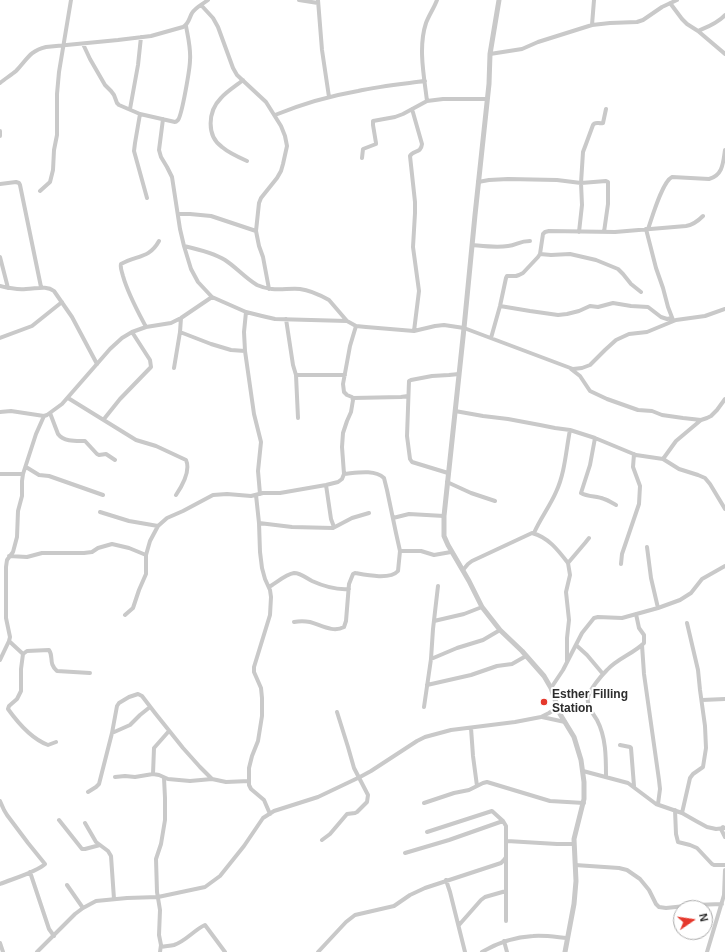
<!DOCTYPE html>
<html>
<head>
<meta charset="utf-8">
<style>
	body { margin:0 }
	#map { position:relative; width:725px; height:952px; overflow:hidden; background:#fff; font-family:Arial,sans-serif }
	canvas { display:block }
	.north { position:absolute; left:673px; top:900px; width:40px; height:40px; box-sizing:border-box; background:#fff; border:1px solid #ababab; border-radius:50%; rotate:77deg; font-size:11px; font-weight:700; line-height:16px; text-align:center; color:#2c2c2c }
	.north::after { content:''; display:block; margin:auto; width:14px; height:18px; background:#e5382c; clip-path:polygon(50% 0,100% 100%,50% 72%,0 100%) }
</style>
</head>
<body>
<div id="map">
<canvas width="725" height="952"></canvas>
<div class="north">N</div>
</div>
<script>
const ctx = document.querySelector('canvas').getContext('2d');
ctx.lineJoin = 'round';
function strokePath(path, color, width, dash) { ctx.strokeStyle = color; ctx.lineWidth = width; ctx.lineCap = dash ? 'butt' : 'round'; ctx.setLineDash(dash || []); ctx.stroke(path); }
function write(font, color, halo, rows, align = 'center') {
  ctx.font = font + ' Arial,sans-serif'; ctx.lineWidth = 4; ctx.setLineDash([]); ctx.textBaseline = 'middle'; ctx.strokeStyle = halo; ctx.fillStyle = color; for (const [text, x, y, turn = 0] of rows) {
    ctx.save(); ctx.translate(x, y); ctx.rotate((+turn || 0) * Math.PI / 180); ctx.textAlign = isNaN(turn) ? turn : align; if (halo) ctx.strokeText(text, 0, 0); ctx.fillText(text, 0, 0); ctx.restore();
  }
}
strokePath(new Path2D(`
	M299,0l19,3
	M318,0l4,50 7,47
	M670,3l12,16 5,5 11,7 27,23
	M201,5l12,13 5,9 15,41 4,7 29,27 15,24 4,10 2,10 -4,18 -2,7 -4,7 -16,20 -2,5 -3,28 3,15 4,11 6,32
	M592,25l2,-25
	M698,31c9,-4 20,-8 27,-16
	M83,44l7,15 15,26 6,6 3,4 3,8 2,2 21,9 35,8c1,0 2,-1 3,-2 4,-5 12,-52 12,-60 1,-11 -2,-23 -4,-34
	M490,54l32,-5 16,-7 54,-17 18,-2 27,-1 6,-2 19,-13 15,-7
	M243,80c-7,6 -16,11 -22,18 -13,13 -15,38 1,49 7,6 16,10 25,14
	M0,83c5,-4 11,-8 16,-12 11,-11 13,-20 30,-24l72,-7 33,-4 32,-9c6,-3 6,-9 9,-14 4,-6 11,-9 16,-13
	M427,101c-3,-25 -9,-54 -1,-78 3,-8 8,-15 11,-23
	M130,109l8,-44 3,-28
	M412,109l10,35c-1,10 -9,6 -12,12l5,46v11l-2,34 6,44 -5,40
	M140,114l-5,29 -1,8 13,47
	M275,115c27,-11 54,-19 83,-24 22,-5 44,-7 67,-10
	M163,119l-4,31 2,7 6,10 5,10 8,52 4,17 7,23 7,13 14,15 34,15 16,4 13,3 72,2
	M0,131v5
	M362,158l1,-9 13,-5v-1l-3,-18v-4l22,-4 8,-3 24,-13 16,-2h44
	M478,182l11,-2 19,-1 49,1 24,3 25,-2 2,1v22l-4,28
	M0,184l16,-2 3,1 1,2 21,102
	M40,191l10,-9 3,-12 1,-20 3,-15v-41l2,-22 12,-72
	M178,214h12l21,2 45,15
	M646,229l10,39 7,20 5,19 5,13
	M648,229c4,-11 14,-47 24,-52l37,2c14,-4 14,-16 16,-29
	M579,232l3,-27 -1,-22 2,-31 3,-8 7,-19c2,-4 6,-1 10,-2l3,-14
	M472,245c11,1 24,3 36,1 9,-1 11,-5 22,-5
	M184,246c13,3 30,7 41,14 11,7 20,18 32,25 15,7 28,3 43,4 9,1 20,6 29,11l18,21 9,5 10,1 48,4 21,-5 9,-1 20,3 109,41 9,-1 8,-3 15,-15 11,-10 13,-6 18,-2 29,-12 29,-4 20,-7
	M540,254l11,1 19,-1 26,6 22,9 5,5 8,10 10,8
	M0,257l8,31
	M0,286c8,2 17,4 26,3 10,0 20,-4 28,2l18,26 25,47
	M500,306l30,5 28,4 9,-1 12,-3 11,-5 8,1 15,-4 18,3 17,1 13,10 6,2 5,-1
	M246,312l-2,20 1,19 9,63 7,28 -3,29 2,23
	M286,319l7,46 3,10 2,43
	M146,327c-9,-17 -18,-33 -23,-51 -1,-4 -3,-8 -2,-12 16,-9 28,-5 38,-23
	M180,332l31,12 20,6 14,1
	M0,338l32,-12 30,-24
	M491,338l9,-32 6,-28 1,-2h9l3,-1 4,-2 15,-16 2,-3 3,-20 2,-2 4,-1 66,1 71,-6c7,-1 12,-5 17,-10
	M174,368l6,-36 1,-14
	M571,369l9,7 10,15 17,8 31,11 14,1 10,4 21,3 18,2 6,-2 4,-2 6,-6 8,-11
	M296,375h49
	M68,398l68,42 20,6 30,14c5,11 -4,26 -10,35
	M353,398l48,-1 7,-1
	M455,411l28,5 25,3 32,6 15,3 15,2 25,8 41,17 27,4 16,10 19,6 7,3 5,6 15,25
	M0,412l11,-1 33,5 3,-1 15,-11 48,-55 12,-11 10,-6 14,-5 25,-4 10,-5 31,-21
	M50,413l8,21c6,8 18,7 27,7l12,13 2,1 7,-1 9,6
	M104,419l16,-20 31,-32 -1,-7 -18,-28
	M595,438l-5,27 -9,28c7,4 16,3 23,6 4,1 8,4 12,6
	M663,459l13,-18 25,-21
	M26,467l13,8 10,1 54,19
	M448,473l-36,-11 -2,-3 -3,-23 2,-55 2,-1 21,-4 17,-1 10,-1
	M0,474h23
	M447,482l24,11 24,8
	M326,485l5,34 3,8
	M256,495l3,28 1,29 2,16 3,11 5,11 1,7 -1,18 -16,52v5l7,16 1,10v18l-4,25 -6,15 -3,12v17l2,4 13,11 6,14
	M100,512l29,9 29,5
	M393,518l16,-4 35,2
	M259,523l33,4 41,1 19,-10 17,-5
	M534,533c6,-14 16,-27 22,-41 9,-19 10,-42 14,-62
	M647,547l4,31 7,30
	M400,551h21l13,4 17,-3
	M9,556l18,1 15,-4h42l8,-1 6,-4 14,-4 17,4 17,7
	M621,564l1,-10 17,-50 1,-18 -7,-19 1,-13
	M463,570l5,-6 4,-3 60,-28c16,4 26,17 36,30
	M269,587c7,-4 17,-13 25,-14 7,0 12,5 18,8 11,5 24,9 37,8
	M125,615l8,-7 6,-18 7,-16v-19l4,-14 8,-15 9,-8 16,-7 30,-16 14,-1 24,2 12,-3h17l46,-8 12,-3 4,-3 2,-5 -2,-27 1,-14 4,-12 4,-9 2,-12 -1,-3 -5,-2 -3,-3 -1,-8 7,-38 6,-20
	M434,621l30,-7 18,-7
	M294,622c6,-1 10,-1 16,0 11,3 23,11 34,5l2,-6 3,-37 4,-10 2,-1c11,2 35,7 43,-2l2,-20 -4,-18 -9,-43 -3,-12c-10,-9 -28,-5 -40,-4
	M9,641l14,13
	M576,645l11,10 16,19
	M642,645l2,29 15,106 1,9 -2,15
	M431,659l26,-11 26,-8 17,-10
	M0,660l9,-19 1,-4 -4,-19v-51l1,-7 6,-8 4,-15 1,-26 4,-15v-15l1,-7 13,-40 8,-18
	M567,662v-24l2,-18 -3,-28 4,-17 -2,-12 17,-20 4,-5
	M427,685l44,-10 26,-9 15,-2 14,-8
	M551,688l12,-18 19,-37 12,-15 4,-1 24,1 36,-10 22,-8 11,-7 11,-14 23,-13
	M702,700l23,-1
	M424,707l7,-48 2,-30 5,-43
	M542,717l23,5
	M471,728l2,28 4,30
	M112,733l18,-8 10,-10 10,-8
	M56,742l-8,3c-16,-6 -30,-22 -40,-36l1,-3 8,-7 4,-8v-22l2,-15 4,-3 22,-1c5,7 -1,13 8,21l33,2
	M620,745l10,2 1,1 3,38
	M583,771l45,12 28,21 26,9 14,8 11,6 9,2 9,-1
	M153,774l1,-26 15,-17
	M606,776c0,-19 0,-39 -9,-56 -4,-6 -11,-16 -9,-23 2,-8 13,-21 19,-27 11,-12 26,-16 37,-27v-8l-5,-7 -3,-14
	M115,777l10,-1 10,1 18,-3 6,1 9,4 22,2 22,-2
	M88,792l8,-5 3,-3 13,-51 5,-27 2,-3 10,-6 9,-3 4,2 13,17 28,35 17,19 12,12 14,3 23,-1
	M0,801l4,9 3,5 21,28 17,21c-8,8 -33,15 -45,20
	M424,803l30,-10 15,-3 14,-7 4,-1 63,19 34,2
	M675,810l1,24 2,8 12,3 7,3 15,16 2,1h11
	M682,813l8,-35 3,-4 10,-7 3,-19 -1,-22 -5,-36 -2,-20 -11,-47
	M59,820l23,29h3l15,-4
	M85,823l11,19 12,9 3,5 3,43
	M723,827l-2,2 4,8
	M427,832l65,-21 11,10 3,5v95
	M322,840l8,-6 17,-20 8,-1 2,-1 10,-10 1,-7 -14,-27 -6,-21 -11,-35
	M507,841l50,3h17
	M405,853l44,-13 54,-19
	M575,865l44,3 8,2 13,9 9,11 7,14 3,3 7,1 29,-3 27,-1
	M30,872l19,57 5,7
	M446,880l4,12 15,60
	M67,885l16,23
	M459,925l22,-25 4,-3 21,-6
	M504,941l3,11
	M0,943l3,9
	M161,947c5,-1 9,-1 13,-2 12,-4 20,-15 31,-20l20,27
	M37,952l38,-38 8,-6 13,-7 31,-3 31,-1 47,-10 15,-11 24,-30 19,-28 11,-7 44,-14 42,-20 11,-6 46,-30 8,-4 26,-7 64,-8 26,-5 8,-4 9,-6
	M160,952l1,-7 -2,-10 1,-25 -3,-18 -1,-33 5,-15 4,-24v-22l-1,-20
	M318,952l28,-30 9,-7 39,-9 16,-11 15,-7 76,-25 3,-3 2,-3
	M482,952c15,-9 33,-15 51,-16 11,-1 23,1 34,2
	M707,952l17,-57 1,-25`), '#c9c9c9', 4);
strokePath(new Path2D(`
	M499,0l-9,54 -1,30 -14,131 -11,113 -20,188v20l4,9 21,36 13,26 18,23 22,21 22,25 7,12 9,26 14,23 7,23 3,22v17l-10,40 2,42 -2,23 -9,48`), '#c9c9c9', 5);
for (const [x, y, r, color] of [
	[544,702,4,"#e5382c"]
]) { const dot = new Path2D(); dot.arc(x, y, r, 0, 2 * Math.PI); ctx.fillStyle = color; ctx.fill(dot); strokePath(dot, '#fff', 1.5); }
write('bold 12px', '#2c2c2c', '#fff', [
	["Esther Filling",552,695],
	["Station",552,709]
], 'left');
</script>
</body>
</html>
